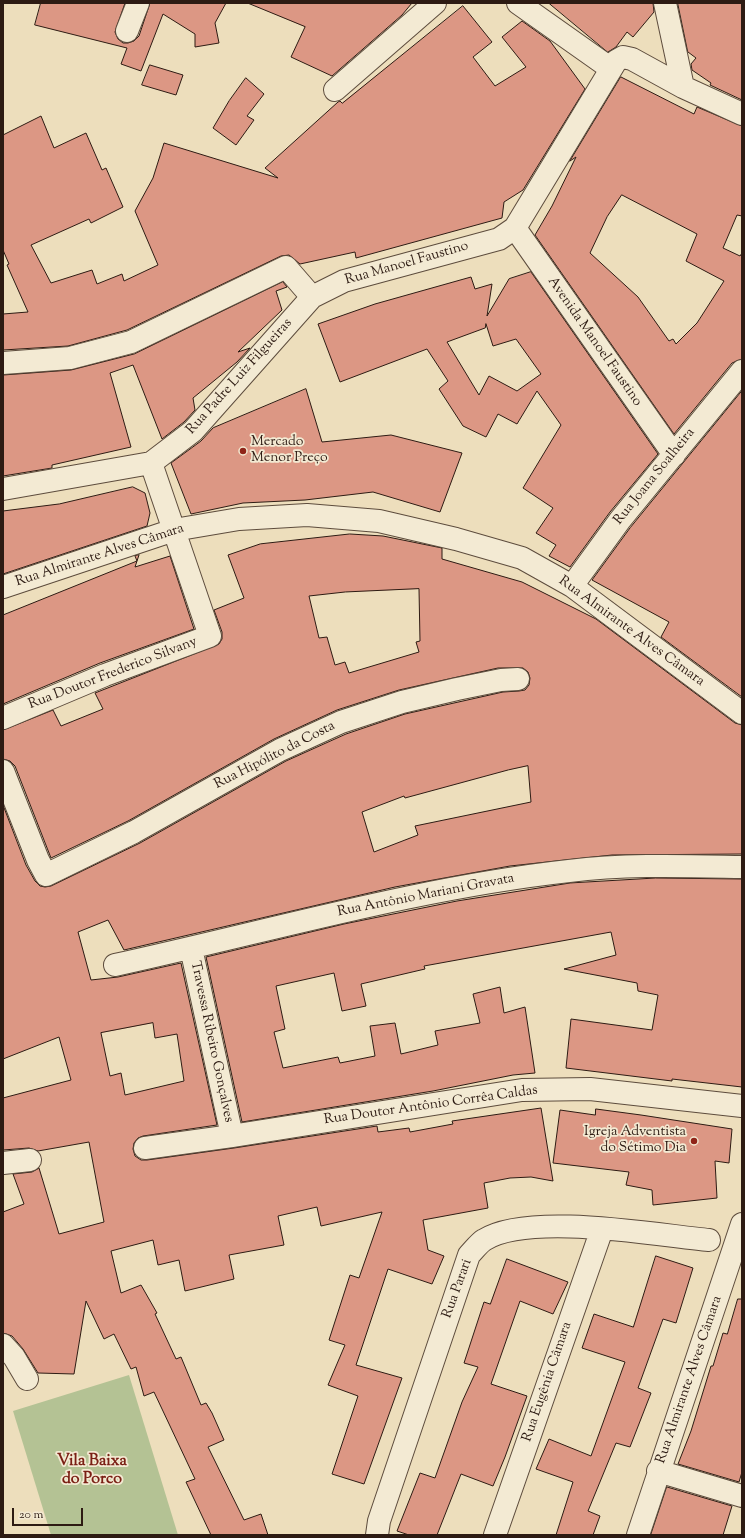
<!DOCTYPE html>
<html>
<head>
<meta charset="utf-8">
<style>
	body { margin:0 }
	#map { position:relative; width:745px; height:1538px; overflow:hidden; background:#eddebc; font-family:"Sorts Mill Goudy",serif }
	canvas { display:block }
	.frame { position:absolute; inset:0; border:4px solid #2d1b13; pointer-events:none }
	.scale { position:absolute; left:12px; top:1508px; width:71px; height:18px; box-sizing:border-box; border:2px solid #2d1b13; border-top:0; padding-left:5px; font-size:12px; line-height:14px; white-space:nowrap; color:#2d1b13; -webkit-text-stroke:3px #f3ead3; paint-order:stroke }
</style>
</head>
<body>
<div id="map">
<canvas width="745" height="1538"></canvas>
<div class="frame"></div>
<div class="scale">20 m</div>
</div>
<script>
const ctx = document.querySelector('canvas').getContext('2d');
ctx.lineJoin = 'round';
function fillPath(path, color) { ctx.fillStyle = color; ctx.fill(path, 'evenodd'); }
function strokePath(path, color, width, dash) { ctx.strokeStyle = color; ctx.lineWidth = width; ctx.lineCap = dash ? 'butt' : 'round'; ctx.setLineDash(dash || []); ctx.stroke(path); }
function write(font, color, halo, rows, align = 'center') {
  ctx.font = font + ' "Sorts Mill Goudy",serif'; ctx.lineWidth = 3.5; ctx.setLineDash([]); ctx.textBaseline = 'middle'; ctx.strokeStyle = halo; ctx.fillStyle = color; for (const [text, x, y, turn = 0] of rows) {
    ctx.save(); ctx.translate(x, y); ctx.rotate((+turn || 0) * Math.PI / 180); ctx.textAlign = isNaN(turn) ? turn : align; if (halo) ctx.strokeText(text, 0, 0); ctx.fillText(text, 0, 0); ctx.restore();
  }
}
fillPath(new Path2D(`
	M129,1375l49,160h-127l-38,-124z`), '#b4c294');
const building = new Path2D(`
	M41,3h84l-10,29 3,7 5,4h5l6,-2 5,-5 11,-33h76l-11,20 4,20 -24,4v-13l-32,-20 -22,57 -20,-7 6,-16 -92,-23z
	M248,3h164l-10,12 -70,61 -41,-19 14,-30z
	M549,3h104l1,9 -21,25 -6,-5 -11,15 -8,5z
	M678,3h64v97l-32,-15 1,-2 -19,-13 -1,-6 5,-6 -8,-6z
	M463,6l29,36 -19,15 22,29 31,-19 -24,-30 20,-16 28,20 35,48 -62,101 -19,12 -2,16 -146,40 -1,-6 -55,12 -11,-9 -8,1 -154,74 -59,16 -65,4v-36l25,-2 -21,-47 2,-1 -6,-14v-115l38,-19 13,32 32,-15 16,37 4,-2 17,39 -32,16 -2,-4 -58,26 20,38 41,-13 5,14 25,-10 2,7 34,-16 -23,-54 18,-33 11,-35 114,35 -13,-10 73,-66 2,-1 2,2z
	M150,65l33,10 -7,20 -34,-10z
	M621,77l73,37 3,-7 45,19v90l-5,-1 -14,33 17,8 2,-3v106l-10,4 -58,71 -139,-199 17,-29 24,-49 -6,4zM622,195l75,39 -11,27 38,20 -27,42 -21,21 -3,-5 -4,2 -31,-44 -48,-44 17,-36z
	M246,78l18,16 -17,22 7,4 -18,25 -23,-17 16,-27z
	M531,272l127,182 -48,58 -40,55 -21,-11 7,-11 -20,-12 17,-25 -30,-20 38,-63 -24,-34 -20,33 -19,-10 -12,23 -23,-11 -24,-37 9,-8 -21,-32 -87,33 -22,-58 57,-20 96,-27 4,12 17,-5 -5,32 22,-37zM486,324l7,22 23,-7 25,35 -24,17 -28,-15 -10,19 -32,-53 38,-14z
	M283,282l4,5 -11,4 6,19 -44,42 12,-4 -13,14 -44,36 2,12 -11,12 -22,17 -29,-74 -23,8 21,74 -79,18v3l-49,8v-101l68,-5 63,-16z
	M306,389l16,53 69,-7 71,18 -22,59 -67,-20 -68,8 -62,3 -52,11 -20,-51 30,-22 12,-13z
	M742,391v306l-81,-60 8,-15 -77,-42 38,-52z
	M133,487l12,6 5,20 -3,13 -144,48v-63l56,-7z
	M350,534l33,2 59,12v11l80,23 74,37 139,104 7,2v129l-130,1 -102,11 -115,21 -271,63 -16,-30 -30,12 13,48 27,-3 63,-14 36,162 -74,11 -5,2 -4,5 -1,6 2,7 6,4h6l87,-12 143,-22 1,6 31,-4 1,4 43,-8 -1,-3 89,-13 12,73 -22,-4 -21,1 -26,5 4,25 -65,12 5,30 16,6 -12,28 -44,-15 -32,96 46,13 -38,106 -32,-10 26,-78 -30,-11 17,-40 -16,-5 21,-65 9,3 23,-66 -61,14 -4,-19 -39,9 6,29 -55,10 5,24 -49,12 -6,-31 -21,5 -5,-25 -42,11 10,42 20,-8 16,28 -2,1 21,45 5,-2 20,48 5,-2 6,10 12,27 -16,7 36,73 17,-6 7,21h-57l-25,-53 9,-3 -41,-87 -10,4 -8,-29 -5,2 -17,-35 -10,5 -18,-38 -12,73 -36,-1 -15,-24 -11,-13 -9,-3v-121l21,-8 -11,-30 19,-2 7,-4 20,66 45,-12 -15,-80 -51,9 -9,-3 -26,2v-52l68,-18 -12,-43 -56,22v-254l23,60 9,16 5,5 5,1 6,-1 89,-43 146,-82 60,-27 59,-20 98,-22 16,-1 6,-1 4,-5 1,-7 -2,-6 -5,-4h-25l-99,22 -62,20 -63,29 -146,82 -77,37 -36,-92 -5,-5 -7,-2v-29l50,-20 8,16 42,-17 -8,-16 124,-49 3,-5v-7l-8,-22 30,-12 -16,-43 32,-11zM419,589l1,52 -4,1 3,10 -70,21 -4,-11 -10,3 -8,-28 -8,1 -10,-42 36,-4zM528,766l3,36 -116,24 3,9 -44,17 -12,-40 42,-16 1,2 103,-28zM153,1023l2,15 22,-4 7,47 -59,14 -4,-22 -11,3 -9,-43z
	M139,555l-4,12 35,-11 24,73 -94,34 -97,41v-89l134,-54 -2,-5z
	M656,878l86,1v208l-70,-8v2l-106,-13 5,-49 81,11 6,-35 -20,-4 -1,-8 -73,-14 52,-14 -5,-23 -187,34 1,3 -64,15 5,22 -24,5 -8,-38 -58,13 9,43 -11,3 9,36 55,-11 2,6 35,-7 -5,-30 25,-3 6,31 37,-9 -3,-14 45,-8 -7,-29 27,-7 4,26 21,-6 10,66 -22,2 -80,16 -191,31 -36,-165 138,-33 113,-23 113,-18z
	M596,1109l45,6 91,14 -3,34 -14,-2 2,37 -64,7 -1,-15 -26,-5 3,-13 -76,-9 7,-53 35,5z
	M656,1256l37,12 -17,55 -13,-4 -25,69 13,5 -21,54 -14,-4 -28,68 12,5 -7,19h-37l17,-53 -37,-13 13,-30 42,17 34,-94 -43,-14 12,-34 39,13z
	M507,1259l61,23 -15,32 -33,-13 -29,83 36,12 -22,61 -12,29 -32,-12 -24,61h-28l-12,-4 23,-58 15,5 27,-76 16,-35 -14,-4 20,-61 6,2z
	M738,1299h4v173l-3,10 -61,-18 13,-33 20,-65h2l10,-33 4,1z
	M667,1487l65,19 -9,29h-72z`);
fillPath(building, '#dc9784');
strokePath(building, '#2d1b13', 1);
const minor = new Path2D(`
	M518,3l92,65
	M665,3l18,84
	M127,31l11,-28
	M335,90l100,-87
	M515,228l159,227
	M3,363l67,-5 61,-16 155,-75 26,30
	M3,489l148,-26 42,-32 119,-134 32,-16 155,-42 16,-11 101,-167 7,-4 9,2 51,28 59,27
	M572,586l48,-66 122,-149
	M3,587l171,-57 65,-11 68,-4 72,6 77,18 66,19 50,28 170,127
	M3,718l102,-43 105,-39 -59,-173
	M3,771l35,89 8,15 88,-43 146,-82 61,-28 61,-20 55,-13 44,-9 17,-1
	M191,948l41,188
	M115,965c151,-33 301,-77 454,-94 58,-7 115,-5 173,-4
	M145,1148l87,-12 290,-46 68,-1 152,17
	M3,1163l27,-3
	M3,1345l11,12 13,22
	M658,1471l84,25
	M377,1535l2,-14 90,-266c5,-5 10,-12 15,-15 44,-28 172,-5 225,0
	M495,1535l107,-306
	M638,1535l104,-311`);
strokePath(minor, '#5d4c3d', 24);
strokePath(minor, '#f3ead3', 22);
for (const [x, y, r, color] of [
	[243,451,4,"#8f2418"],
	[694,1141,4,"#8f2418"]
]) { const dot = new Path2D(); dot.arc(x, y, r, 0, 2 * Math.PI); ctx.fillStyle = color; ctx.fill(dot); strokePath(dot, '#f3ead3', 1.5); }
write('14px', '#2d1b13', '#f3ead3', [
	["Rua Manoel Faustino",407,264,-16],
	["Avenida Manoel Faustino",594,342,55],
	["Rua Padre Luiz Filgueiras",240,377,-48],
	["Rua Joana Soalheira",655,477,-51],
	["Rua Almirante Alves Câmara",100,556,-18],
	["Rua Almirante Alves Câmara",631,632,36],
	["Rua Doutor Frederico Silvany",113,674,-21],
	["Rua Hipólito da Costa",275,756,-27],
	["Rua Antônio Mariani Gravata",426,896,-11],
	["Travessa Ribeiro Gonçalves",211,1042,78],
	["Rua Doutor Antônio Corrêa Caldas",431,1106,-8],
	["Rua Parari",458,1289,-70],
	["Rua Almirante Alves Câmara",690,1380,-71],
	["Rua Eugênia Câmara",548,1382,-71]
]);
write('14px', '#2d1b13', '#f3ead3', [
	["Mercado",251,443],
	["Menor Preço",251,459],
	["Igreja Adventista",686,1133,"right"],
	["do Sétimo Dia",686,1149,"right"]
], 'left');
write('bold 16px', '#7a1f14', '#f3ead3', [
	["Vila Baixa",92,1462],
	["do Porco",92,1480]
]);
</script>
</body>
</html>
